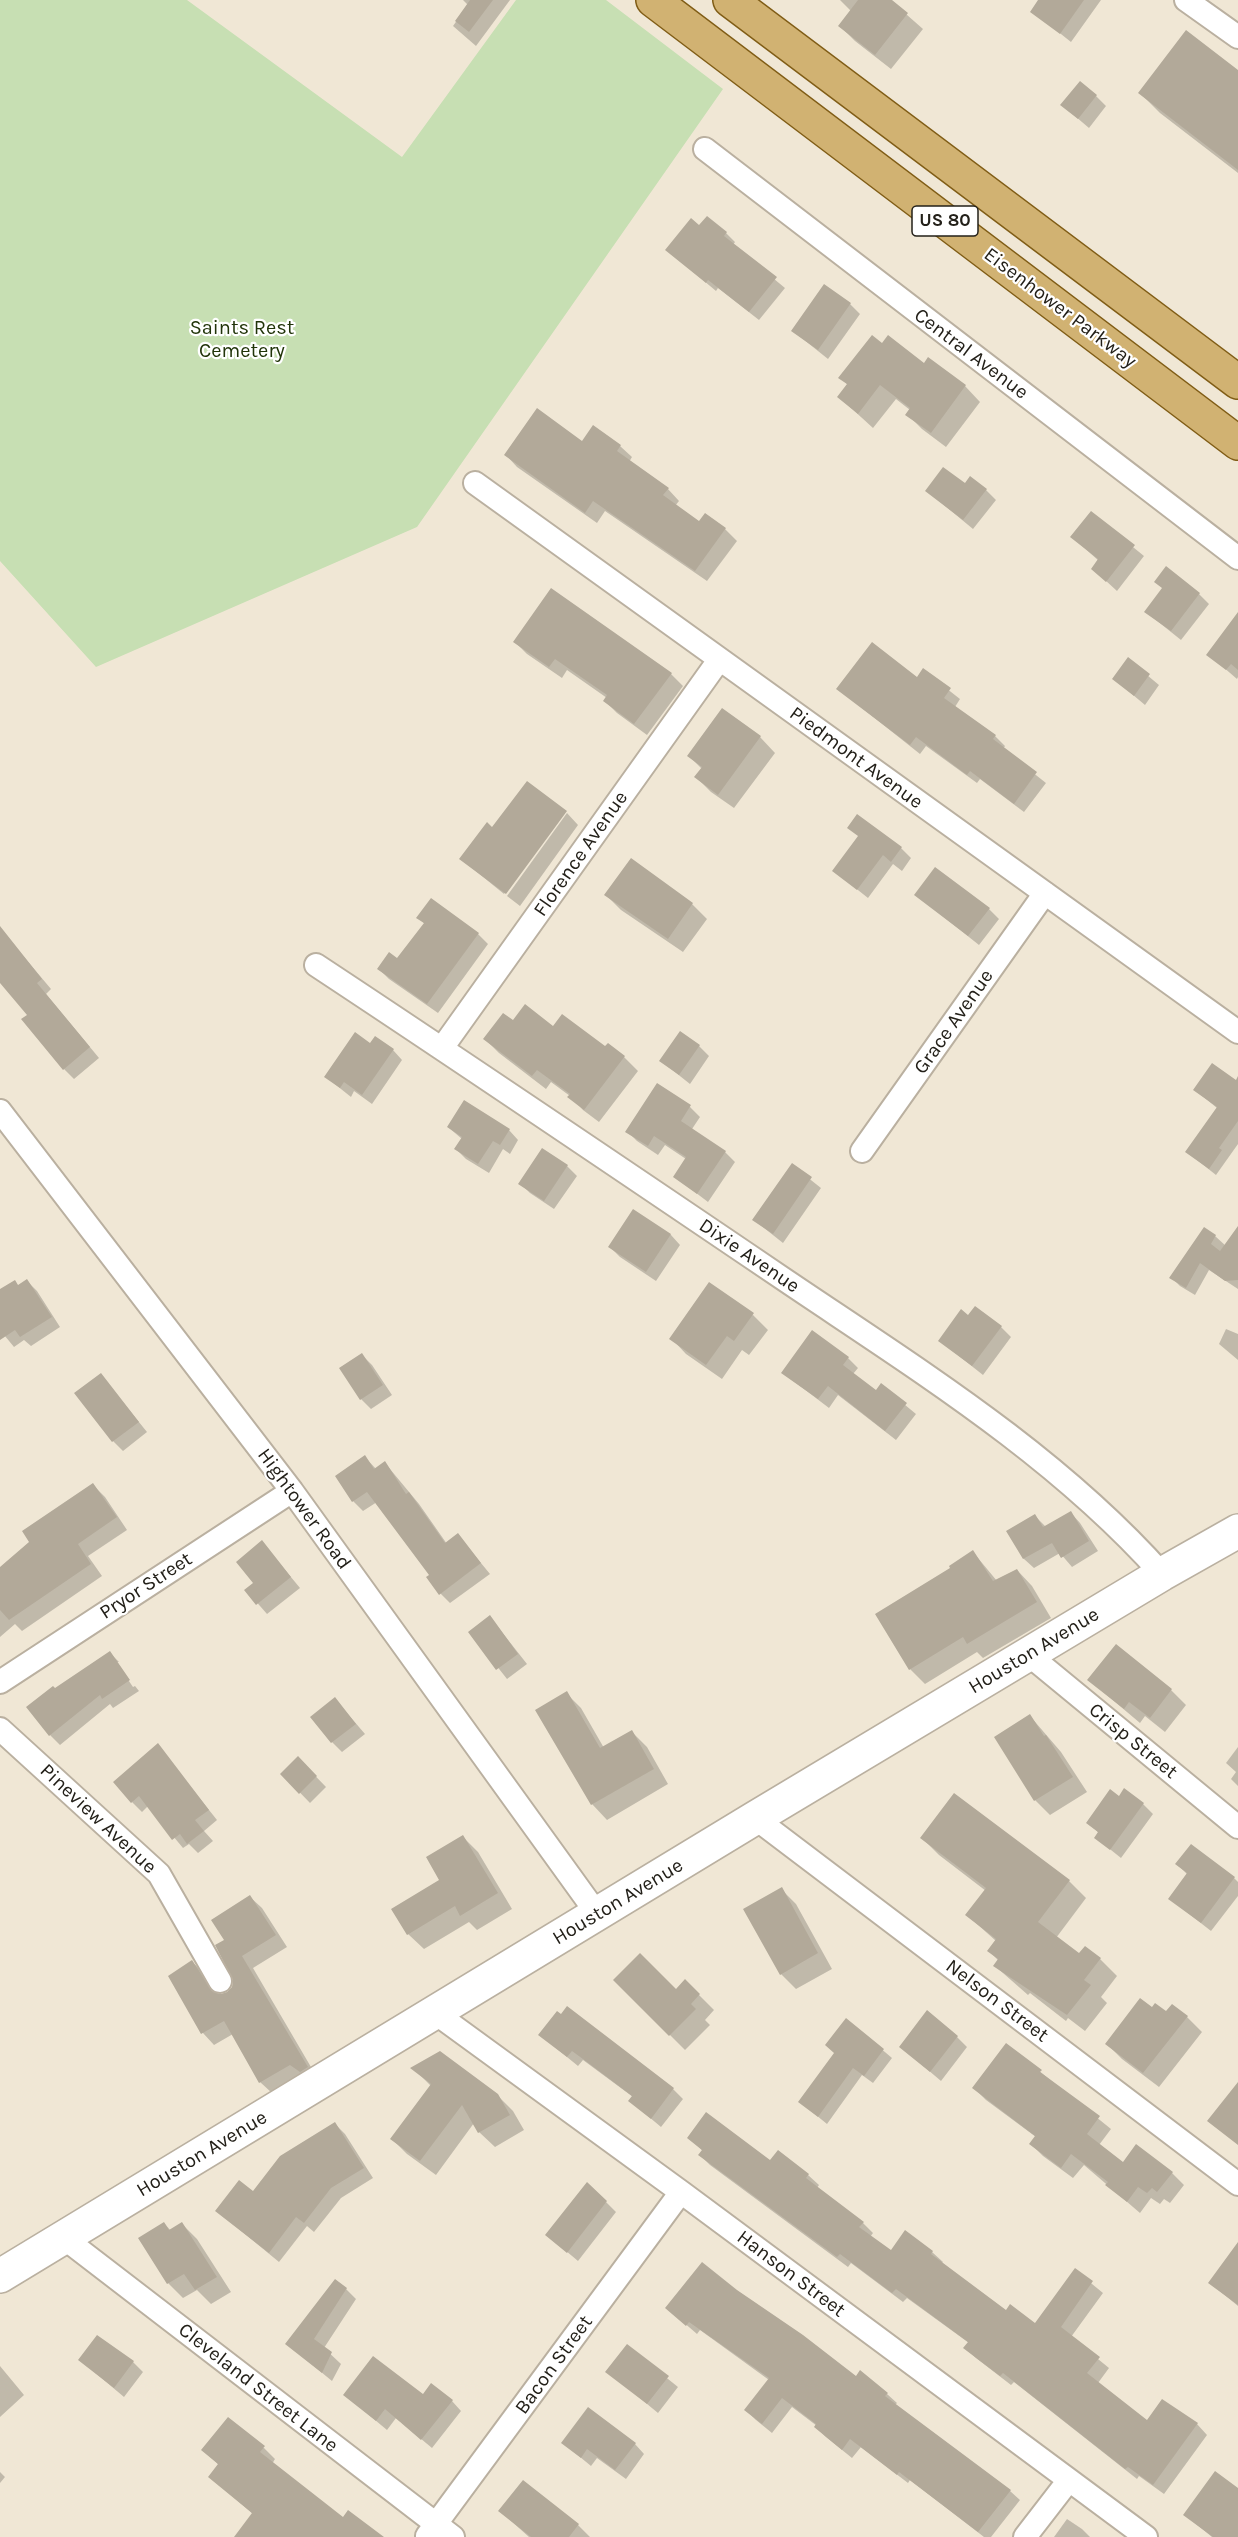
<!DOCTYPE html>
<html>
<head>
<meta charset="utf-8">
<style>
	body { margin:0 }
	canvas { display:block; background:#f0e7d5 }
</style>
</head>
<body>
<canvas width="1238" height="2537"></canvas>
<script>
const ctx = document.querySelector('canvas').getContext('2d');
ctx.lineJoin = 'round';
function fillPath(path, color) { ctx.fillStyle = color; ctx.fill(path, 'evenodd'); }
function strokePath(path, color, width, dash) { ctx.strokeStyle = color; ctx.lineWidth = width; ctx.lineCap = dash ? 'butt' : 'round'; ctx.setLineDash(dash || []); ctx.stroke(path); }
function write(font, color, halo, rows, align = 'center') {
  ctx.font = font + ' Karla,sans-serif'; ctx.lineWidth = 4.5; ctx.setLineDash([]); ctx.textBaseline = 'middle'; ctx.strokeStyle = halo; ctx.fillStyle = color; for (const [text, x, y, turn = 0] of rows) {
    ctx.save(); ctx.translate(x, y); ctx.rotate((+turn || 0) * Math.PI / 180); ctx.textAlign = isNaN(turn) ? turn : align; if (halo) ctx.strokeText(text, 0, 0); ctx.fillText(text, 0, 0); ctx.restore();
  }
}
fillPath(new Path2D(`
	M0,0h187l215,157 114,-157h90l117,89 -306,438 -321,140 -96,-106z`), '#c7dfb3');
fillPath(new Path2D(`
	M463,0h47l-34,46 -23,-20 15,-21z
	M840,0h50l33,29 -32,40 -36,-28 -15,-15 11,-15z
	M1040,0h61l-30,42 -39,-31z
	M1238,71v102l-78,-60 -20,-20z
	M1096,96l10,10 -17,22 -27,-23z
	M700,227l26,6 9,9 -2,3 52,43 -26,32 -41,-32 -2,3 -49,-41z
	M850,304l10,10 -32,45 -35,-28z
	M882,345l42,20 4,-6 37,27 15,16 -34,45 -24,-18 -15,-15 3,-4 -14,-11 -23,29 -34,-31 9,-12 -8,-8z
	M583,443l37,3 12,11 -3,5 39,27 11,12 -4,5 24,17 26,6 12,12 -30,40 -102,-70 -8,12 -80,-56 -11,-12z
	M965,485l21,5 10,10 -23,29 -46,-38z
	M1091,513l53,43 -27,35 -24,-22 6,-8 -27,-24z
	M1199,594l10,10 -28,36 -35,-28z
	M1238,615v62l-1,2 -29,-25z
	M515,642l156,32 12,12 -36,49 -30,-22 -12,-12 2,-3 -40,-28 -5,8 -35,-24z
	M1129,660l30,25 -14,20 -31,-26z
	M923,670l37,29 -5,8 40,29 10,10 -2,3 43,34 -22,29 -44,-33 -3,4 -51,-37 -6,8 -82,-65 79,-10z
	M760,737l15,16 -41,55 -23,-16 -15,-15 6,-8 -13,-13z
	M564,812l-60,82 -43,-35 32,-30z
	M567,813l11,12 -58,81 -13,-10z
	M901,848l10,10 -9,13 -9,-7 -25,34 -34,-27z
	M606,895l86,9 15,15 -24,33 -62,-42z
	M916,895l73,14 10,10 -20,26z
	M418,918l60,16 10,10 -50,69 -49,-34 -10,-10 19,-9 27,-36z
	M3,932l48,57 -5,5 53,64 -25,21 -10,-10 -35,-54 -29,-34v-47z
	M513,1022l40,6 52,21 19,8 14,14 -39,51 -16,-12 -13,-14 -19,-14 -5,7 -47,-36 -14,-14z
	M371,1045l22,5 9,10 -30,44 -18,-13 -3,6 -25,-20z
	M699,1046l10,10 -19,28 -29,-23z
	M1238,1083v61l-22,31 -29,-23 30,-44 -22,-18z
	M657,1085l33,22 10,10 -8,12 33,23 10,10 -27,40 -33,-25 11,-18 -21,-14 -7,10 -21,-14 -10,-10z
	M448,1127l61,3 9,10 -8,14 -7,-5 -14,24 -23,-14 -10,-10 6,-10z
	M792,1165l29,23 -38,55 -29,-23z
	M567,1166l10,10 -23,33 -24,-16 -10,-10z
	M634,1211l37,24 9,10 -24,36 -36,-24 -10,-10z
	M1215,1236l11,10 12,-10v53l-29,-19 -14,25 -15,-9 -9,-9z
	M27,1281l10,10 23,36 -29,19 -7,-6 -10,7 -14,-17v-39l19,-5z
	M753,1315l15,15 -19,25 -7,-5 -20,29 -36,-25 -15,-16z
	M968,1317l33,10 10,10 -28,38 -43,-34z
	M1226,1329l12,5v26l-19,-16z
	M362,1355l10,10 20,30 -21,14 -10,-10 -20,-30z
	M848,1358l10,10 -5,6 23,18 5,-7 35,29 -20,26 -58,-45 -9,13 -46,-35z
	M101,1375l46,57 -24,19 -10,-10z
	M365,1457l11,12 9,-6 34,41 28,40 11,-9 32,39 -40,29 -9,-9 -10,-19 -54,-73 -14,9 -10,-10 -16,-24z
	M93,1485l12,12 22,33 -39,26 14,20 -80,55 -7,-7 -15,13v-68z
	M1071,1513l9,10 18,28 -26,16 -12,-14 -26,15 -10,-9 -16,-27 27,-16 11,11z
	M262,1542l38,46 -33,26 -21,-24 9,-7z
	M973,1552l24,29 20,-11 15,16 19,32 -68,40 -6,-6 -52,32 -15,-15 43,-101z
	M490,1617l37,47 -20,15 -37,-47z
	M110,1653l9,9h-3l17,25 2,-1 4,5 -26,17 -3,-4 -50,41 -10,-10 5,-45z
	M1089,1680l82,10 15,15 -21,27 -20,-16 -5,7z
	M566,1693l15,15 23,40 28,-16 15,15 21,37 -61,36 -15,-16 -55,-94z
	M335,1699l30,35 -23,18 -10,-10z
	M1030,1716l31,36 26,40 -37,23 -15,-15z
	M158,1746l59,74 -13,11 9,10 -15,12 -9,-9 -6,4 -35,-42 -6,6 -10,-10z
	M1238,1747v39l-7,-7 5,-7 -10,-9z
	M298,1758l28,29 -16,16 -28,-29z
	M955,1795l114,86 17,17 -30,40 23,17 21,4 17,17 -16,21 6,6 -22,28 -17,-13 -2,3 -36,-28 -2,2 -33,-29 4,-5 -10,-10 7,-10 -29,-26 19,-24 -47,-36 -17,-17z
	M1119,1798l24,6 10,10 -32,44 -25,-20 3,-5 -11,-10z
	M463,1837l15,15 34,57 -35,21 -8,-8 -45,27 -16,-15 33,-53z
	M1177,1864l57,14 4,4v14l-27,35 -41,-32 18,-24z
	M781,1889l15,15 36,65 -36,20 -15,-15z
	M250,1897l12,11 25,39 -34,21 65,111 -46,14 -12,-11 -27,-48 -19,11 -11,-12 -33,-57 22,-14 12,11 13,22 11,-1 5,-6 2,-8 -9,-40z
	M615,1980l61,11 9,-10 29,29 -9,10 5,5 -25,25z
	M1152,2009l35,8 15,15 -43,55 -37,-28 -15,-15z
	M847,2020l45,38 -19,25 -11,-8 -35,49 -27,-22 35,-48z
	M540,2035l133,54 10,10 -22,28 -31,-26 3,-4 -50,-37 -5,6z
	M957,2037l10,10 -26,34 -40,-34z
	M1007,2045l104,84 -12,16 24,19 49,9 12,12 -14,18 -6,-4 -4,5 -9,-6 -11,15 -56,-48 -11,13 -30,-22 -12,-12 5,-7 -50,-37 -12,-12z
	M413,2068l84,27 16,16 11,19 -29,17 -16,-15 -5,-9 -38,52 -29,-21 -15,-15 39,-53z
	M335,2124l10,10 28,44 -32,20 -27,34 -7,-6 -28,36 -62,-51 37,-18z
	M689,2138l119,37 11,10 -2,3 46,35 10,10 -3,4 21,15h41l11,10 -2,2 65,48 30,13 39,-55 28,23 -32,44 38,31 -11,15 50,39 49,2 10,11 -43,59 -25,-18 -2,3 -123,-97 -3,3 -35,-27 -11,-10 4,-5 -62,-45 -4,4 -52,-39 -3,4 -138,-102 -10,-10 3,-4z
	M606,2202l10,10 -38,49 -31,-26z
	M164,2223l7,8 11,-7 15,15 34,53 -20,12 -14,-14 -14,8 -15,-15z
	M1238,2245v61l-28,-23z
	M346,2289l10,10 -32,49 17,16 -9,17 -45,-37z
	M737,2292l119,86 31,16 10,9 -2,2 115,86 10,9 -29,37h-7l-74,-57 -2,3 -47,-36 -9,11 -26,-21 -10,-10 1,-1 -25,-19 -20,26 -16,-13 -10,-10 23,-30 -69,-50 -3,4 -30,-26z
	M627,2346l51,41 -20,26 -51,-42z
	M80,2360l53,2 10,10 -19,25z
	M0,2366l24,29 -24,22z
	M345,2395l78,1 29,5 9,10 -29,37 -36,-30 -9,12z
	M563,2443l72,1 9,10 -18,25 -29,-21 -6,8z
	M264,2448l11,11 -3,5 71,55 38,18h-146l18,-23 -43,-37 9,-12 -16,-15z
	M0,2472l5,5 -5,6z
	M1238,2490v47h-26l-27,-22z
	M500,2511l78,14 12,12h-61z
	M1067,2519l15,10 8,8h-36z`), '#0003');
fillPath(new Path2D(`
	M470,0h23l-24,32 -14,-11z
	M858,0h34l16,13 -33,42 -37,-29z
	M1038,0h46l-24,34 -30,-22z
	M1186,30l52,40v100l-100,-77z
	M1080,81l17,14 -19,24 -18,-14z
	M707,216l20,16 -3,4 53,41 -28,35 -41,-32 -2,3 -41,-33 26,-32 8,7z
	M824,284l27,19 -33,47 -27,-19z
	M872,335l10,8 6,-8 36,28 4,-6 38,28 -35,48 -26,-18 5,-7 -30,-23 -22,29 -21,-17 10,-13 -9,-6z
	M537,408l45,33 11,-16 28,20 -4,6 52,37 -6,7 36,26 6,-8 21,15 -31,43 -102,-70 -8,12 -81,-58z
	M943,467l22,16 5,-7 17,13 -24,31 -38,-29z
	M1091,511l44,34 -29,37 -15,-13 7,-10 -28,-22z
	M1166,566l34,27 -29,38 -27,-19 18,-24 -8,-6z
	M551,588l121,85 -38,51 -31,-23 4,-6 -52,-36 -6,8 -36,-25z
	M1238,612v58l-7,-6 -5,6 -20,-15z
	M872,642l45,35 6,-9 28,20 -7,10 52,37 -3,4 44,33 -23,32 -44,-33 -3,4 -51,-38 -6,8 -74,-56z
	M1128,657l22,17 -16,22 -22,-17z
	M722,708l39,28 -43,59 -24,-18 8,-10 -15,-11z
	M527,781l40,30 -61,83 -47,-35 28,-37 5,5z
	M857,814l45,33 -11,15 -8,-7 -26,35 -25,-19 26,-35 -11,-8z
	M631,858l62,45 -25,36 -64,-44z
	M935,867l55,41 -22,28 -54,-41z
	M431,898l48,35 -52,71 -50,-35 12,-17 8,6 27,-35 -8,-5z
	M0,926l42,53 -5,4 53,64 -27,23 -42,-51 6,-4 -27,-32z
	M525,1004l28,22 9,-12 43,32 3,-3 17,13 -41,54 -17,-13 3,-3 -33,-24 -5,6 -49,-37 20,-26 10,7z
	M680,1031l20,14 -21,30 -20,-14z
	M355,1032l15,11 5,-7 19,13 -32,46 -18,-13 -4,6 -16,-11z
	M1212,1063l24,17 2,-4v45l-19,27 3,2 -13,19 -24,-17 32,-45 -24,-17z
	M657,1083l34,22 -10,16 45,30 -29,43 -24,-17 13,-20 -32,-21 -6,10 -23,-14z
	M464,1100l46,29 -10,16 -7,-4 -15,23 -24,-15 8,-12 -15,-10z
	M542,1148l26,17 -24,36 -26,-17z
	M792,1163l20,14 -39,57 -21,-14z
	M633,1209l38,25 -25,38 -38,-25z
	M1238,1226v54l-13,1 -25,-18 -14,25 -17,-10 35,-51 12,8 -5,9 9,7z
	M27,1279l25,38 -32,20 -5,-7 -15,10v-51l15,-9 3,5z
	M709,1282l45,31 -20,28 -7,-5 -21,29 -37,-26z
	M975,1306l27,20 -30,40 -34,-25 23,-32 7,6z
	M812,1330l37,27 -6,8 33,25 5,-7 26,20 -22,28 -57,-45 -10,13 -37,-26z
	M362,1353l21,32 -23,15 -21,-32z
	M101,1373l38,49 -27,20 -38,-49z
	M365,1455l9,14 11,-8 21,33 3,-2 36,51 13,-10 23,30 -42,32 -13,-18 3,-2 -62,-83 -15,10 -17,-26z
	M93,1483l24,34 -39,27 13,20 -82,56 -9,-10v-43l29,-25 -7,-11z
	M1071,1511l18,30 -28,17 -9,-15 -29,16 -17,-28 29,-17 8,13z
	M262,1540l29,37 -35,28 -12,-15 9,-7 -17,-21z
	M973,1550l20,31 24,-12 20,33 -70,42 -4,-7 -54,33 -34,-56 75,-46 -1,-2z
	M490,1615l28,39 -22,16 -28,-38z
	M1116,1644l56,45 -22,29 -21,-16 -5,7 -37,-29z
	M110,1651l20,29 -28,19 -2,-4 -51,41 -23,-29 27,-21 2,2z
	M567,1691l33,57 32,-18 22,39 -63,36 -56,-95z
	M335,1697l21,27 -25,19 -21,-26z
	M1030,1714l14,22 2,-1 27,42 -39,24 -40,-64z
	M158,1743l51,67 -14,10 9,11 -17,13 -7,-10 -8,6 -33,-44 -8,7 -18,-21z
	M298,1756l19,20 -18,18 -19,-20z
	M1124,1788l20,15 -34,47 -16,-12 4,-6 -12,-9 24,-34 9,7z
	M954,1793l116,87 -32,42 41,31 6,-7 16,12 -17,22 7,5 -24,30 -74,-49 5,-7 -11,-8 9,-12 -31,-24 21,-27 -66,-50z
	M463,1835l35,58 -38,23 -5,-10 -48,29 -16,-26 48,-29 -13,-23z
	M1191,1844l44,33 -34,46 -33,-24 19,-26 -12,-9z
	M782,1887l36,66 -38,22 -37,-66z
	M250,1895l26,40 -34,21 66,111 -8,5 -10,-7 -31,18 -35,-62 -23,13 -33,-58 24,-16 21,32 8,2 6,-2 5,-5 1,-7 -18,-35 9,-5 -13,-20z
	M640,1953l36,36 9,-10 15,15 -9,10 5,5 -27,27 -56,-56z
	M1140,1998l12,9 3,-4 11,8 6,-7 16,12 -45,57 -38,-29z
	M567,2006l107,82 -23,31 -23,-18 4,-5 -45,-34 -15,-11 -5,6 -29,-22 19,-24 4,3z
	M927,2010l31,26 -28,36 -31,-25z
	M846,2018l38,31 -20,27 -11,-8 -35,49 -20,-15 36,-49 -9,-8z
	M1006,2043l36,27 -2,2 60,44 -13,18 36,28 13,-18 37,28 -16,20 -5,-4 -5,5 -9,-6 -11,15 -22,-17 3,-3 -37,-28 -10,14 -32,-24 6,-8 -63,-48z
	M440,2051l58,43 12,21 -32,18 -16,-28 -42,56 -30,-22 41,-55 -21,-16z
	M1238,2082v63l-31,-24z
	M706,2112l64,48 8,-10 31,24 -3,4 58,44 -5,5 32,23 14,-20 28,21 -2,3 75,56 4,-6 25,19 40,-55 18,13 -32,46 39,30 -13,16 60,47 15,-21 36,24 -45,62 -25,-18 -3,2 -122,-96 -3,3 -37,-28 5,-6 -72,-53 -4,4 -52,-39 -3,3 -139,-102 4,-5 -15,-12z
	M335,2122l29,46 -33,20 -27,35 -8,-6 -27,36 -54,-42 24,-31 14,11 27,-35z
	M587,2182l20,19 -40,52 -22,-18z
	M164,2222l5,8 13,-8 35,55 -22,13 -11,-16 -17,10 -29,-46z
	M1238,2242v63l-30,-22z
	M702,2262l35,28 66,45 53,41 4,-6 28,23 -3,3 126,94 -33,42 -79,-60 -2,3 -47,-36 -8,11 -28,-23 2,-3 -34,-26 -20,26 -18,-14 25,-32 -80,-56 -3,4 -21,-18z
	M335,2279l12,9 -33,51 18,13 -10,21 -37,-29z
	M97,2335l37,26 -20,27 -36,-28z
	M627,2344l42,32 -22,28 -42,-32z
	M373,2356l50,38 8,-11 22,17 -32,40 -36,-31 -9,12 -33,-26z
	M588,2407l48,36 -21,27 -28,-21 -6,9 -20,-15z
	M228,2417l37,29 -5,6 83,65 5,-7 36,27h-150l18,-24 -44,-36 10,-13 -17,-14z
	M1215,2471l23,17v49h-25l-30,-22z
	M523,2480l56,44 -10,13h-38l-33,-26z`), '#b2a999');
const street = new Path2D(`
	M1186,0l52,37
	M705,149l533,409
	M475,483l763,549
	M316,965c156,103 311,208 466,313 133,90 272,175 380,296
	M442,1048l277,-388
	M0,1111l292,380 306,424
	M862,1151l183,-258
	M1029,1655l209,172
	M0,1682l292,-191
	M0,1729l159,145 61,107
	M755,1818l483,366
	M434,2012l247,180 465,345
	M64,2238l389,299
	M427,2536l254,-344
	M1025,2537l44,-57`);
const secondary = new Path2D(`
	M0,2276l755,-458 407,-244 76,-43`);
const primary = new Path2D(`
	M653,0l585,443
	M730,0l508,382`);
strokePath(street, '#bab0a0', 26);
strokePath(secondary, '#bab0a0', 36);
strokePath(primary, '#805d16', 36);
strokePath(street, '#fff', 22);
strokePath(secondary, '#fff', 33);
strokePath(primary, '#d1b272', 33);
for (const [x, y, w] of [
	[945,221,66]
]) { const box = new Path2D(); box.roundRect(x - w / 2, y - 15, w, 30, 4.5); ctx.fillStyle = '#fff'; ctx.fill(box); strokePath(box, '#232019', 1.5); }
write('bold 18px', '#232019', null, [
	["US 80",945,221]
]);
write('20px', '#232019', '#fff', [
	["Eisenhower Parkway",1060,308,37],
	["Central Avenue",971,354,37],
	["Piedmont Avenue",856,758,36],
	["Florence Avenue",581,854,-55],
	["Grace Avenue",954,1022,-55],
	["Dixie Avenue",749,1256,34],
	["Hightower Road",304,1509,54],
	["Pryor Street",146,1586,-33],
	["Houston Avenue",1034,1651,-31],
	["Crisp Street",1133,1741,39],
	["Pineview Avenue",98,1819,43],
	["Houston Avenue",618,1902,-31],
	["Nelson Street",997,2001,37],
	["Houston Avenue",202,2154,-31],
	["Hanson Street",791,2274,37],
	["Bacon Street",554,2365,-54],
	["Cleveland Street Lane",258,2388,38]
]);
write('20px', '#213409', '#fff', [
	["Saints Rest",242,328],
	["Cemetery",242,351]
]);
</script>
</body>
</html>
